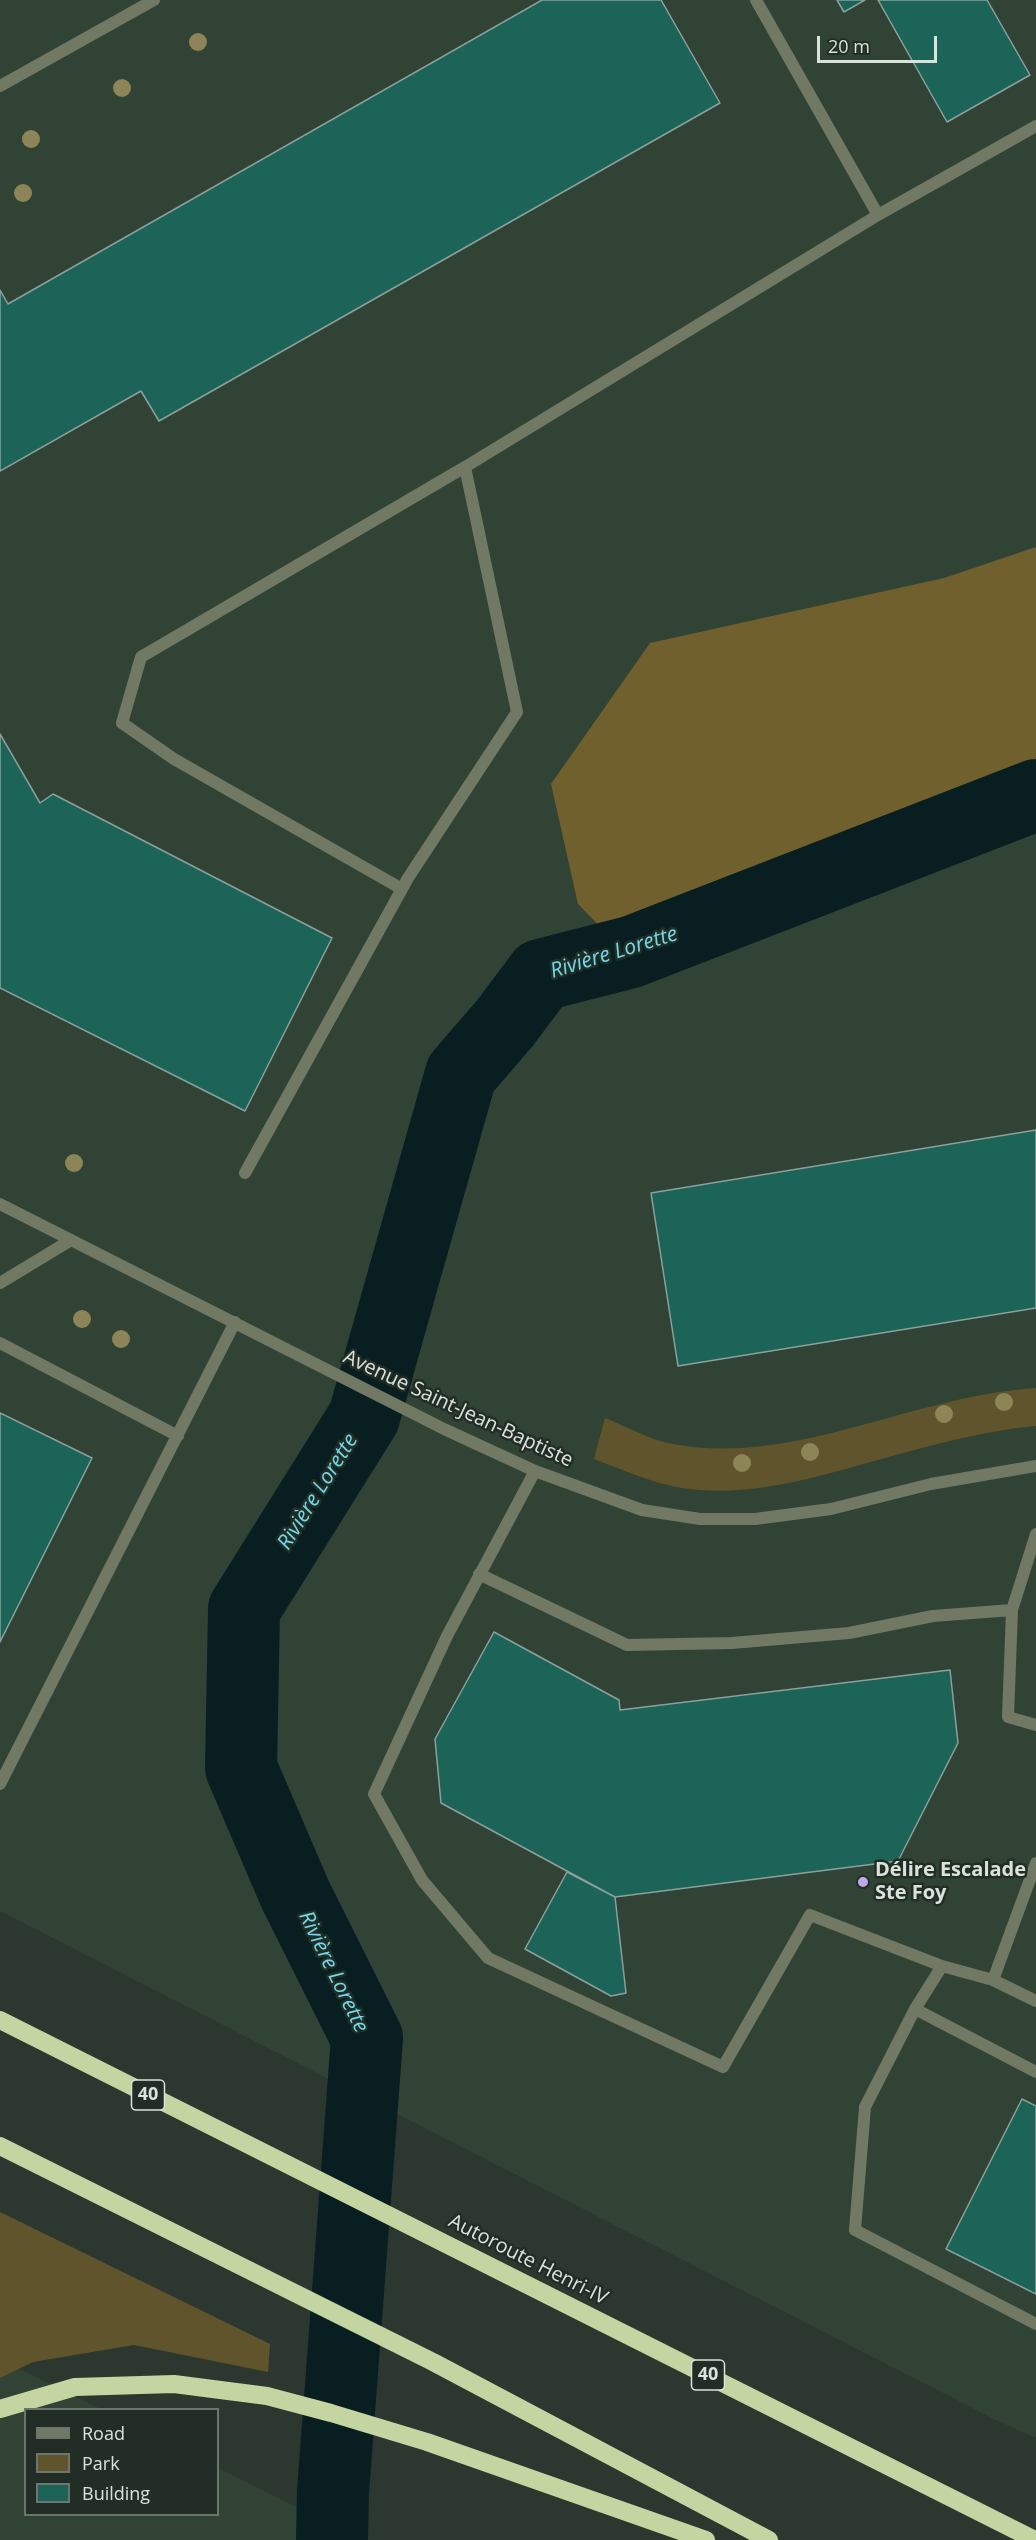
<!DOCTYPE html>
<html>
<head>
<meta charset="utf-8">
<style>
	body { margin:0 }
	#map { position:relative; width:1036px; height:2540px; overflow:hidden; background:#2c382f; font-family:"Open Sans",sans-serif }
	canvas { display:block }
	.legend { position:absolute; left:24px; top:2408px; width:195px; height:108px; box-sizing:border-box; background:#222e25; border:2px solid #6c766e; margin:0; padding:8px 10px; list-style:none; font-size:18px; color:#dae2dc }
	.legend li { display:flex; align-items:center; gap:12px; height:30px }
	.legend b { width:30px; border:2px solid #6c766e }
	.scale { position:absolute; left:817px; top:36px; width:120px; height:27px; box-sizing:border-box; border:3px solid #dae2dc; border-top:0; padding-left:8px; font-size:18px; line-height:21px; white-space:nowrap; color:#dae2dc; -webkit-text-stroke:4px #222e25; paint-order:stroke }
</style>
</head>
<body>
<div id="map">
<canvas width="1036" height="2540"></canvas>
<ul class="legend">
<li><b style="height:8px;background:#717863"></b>Road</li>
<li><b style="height:16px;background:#60542c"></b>Park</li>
<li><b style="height:16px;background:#1c6358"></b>Building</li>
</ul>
<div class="scale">20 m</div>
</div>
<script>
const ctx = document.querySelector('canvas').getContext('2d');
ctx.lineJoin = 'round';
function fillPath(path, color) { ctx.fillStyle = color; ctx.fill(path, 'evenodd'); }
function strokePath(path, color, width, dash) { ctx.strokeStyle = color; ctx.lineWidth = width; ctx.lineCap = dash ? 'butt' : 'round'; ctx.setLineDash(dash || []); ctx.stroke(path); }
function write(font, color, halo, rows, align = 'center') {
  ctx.font = font + ' "Open Sans",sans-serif'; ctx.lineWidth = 5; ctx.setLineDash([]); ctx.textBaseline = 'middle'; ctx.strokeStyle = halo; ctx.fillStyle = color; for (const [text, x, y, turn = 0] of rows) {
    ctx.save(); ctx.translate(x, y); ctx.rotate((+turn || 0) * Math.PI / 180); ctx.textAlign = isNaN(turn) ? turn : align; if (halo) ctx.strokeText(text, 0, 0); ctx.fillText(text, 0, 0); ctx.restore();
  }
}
fillPath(new Path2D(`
	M0,0h1036v2438l-40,-18 -996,-509z
	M0,2359l101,50 -75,1v104h192v-46l145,72h-363z`), '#314335');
fillPath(new Path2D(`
	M1036,1388v38c-56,5 -111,21 -165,36 -62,17 -125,36 -189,26 -30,-5 -59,-18 -88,-29l11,-41c21,8 45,22 68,26 120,23 242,-49 363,-56z
	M0,2212l270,132 -2,28 -134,-27 -101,17 -33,16z`), '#60542c');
fillPath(new Path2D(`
	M1036,547v286l-393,138 -65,-67 -27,-120 99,-141 294,-65z`), '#6f602e');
strokePath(new Path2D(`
	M332,2540l1,-48 34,-454 -72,-144 -54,-126 3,-159 120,-192 97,-343 44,-51 36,-48 90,-23 405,-157`), '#081e21', 72);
const building = new Path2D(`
	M542,0h119l59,103 -561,318 -18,-30 -141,80v-181l8,14z
	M837,0h28l-21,12z
	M878,0h109l43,75 -83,47z
	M0,734l40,69 13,-9 279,144 -87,173 -245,-123z
	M1036,1130v178l-358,58 -27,-173z
	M0,1413l92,45 -92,184z
	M494,1632l125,68 1,10 330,-40 8,73 -60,118 -283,36 -174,-94 -6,-64z
	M567,1872l48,25 11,96 -15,3 -86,-47z
	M1022,2099l14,7v188l-90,-45z`);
fillPath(building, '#1c6358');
strokePath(building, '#8ca09c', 1.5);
strokePath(new Path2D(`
	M756,0l122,215
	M402,889l-228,-130 -52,-36 19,-66 324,-190
	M245,1173l163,-295 109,-166 -52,-245 413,-252 158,-89
	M0,1283l71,-43
	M0,1343l178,93
	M535,1471l-88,165 -73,158 48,86 66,78 235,109 87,-152 132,51 -27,43
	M479,1574l148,71 105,-2 117,-10 84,-17 79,-6 24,-76
	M1012,1610l-4,107 28,8
	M0,1784l235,-462
	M1036,1863l-43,117 43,21
	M942,1966l51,14
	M1036,2072l-121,-63 -50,98 -10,123 181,94`), '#717863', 12);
strokePath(new Path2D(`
	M0,86l154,-86
	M0,1204l444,225 91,42 107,39 58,9h55l76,-10 100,-25 105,-18`), '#717863', 12);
strokePath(new Path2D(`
	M0,2020l1035,520
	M0,2146l433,216 336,178
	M0,2409l75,-22 99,-3 93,12 64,17 96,29 279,98`), '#c5d5a1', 18);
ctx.fillStyle = '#8d8557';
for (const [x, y] of [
	[198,42],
	[122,88],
	[31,139],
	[23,193],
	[74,1163],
	[82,1319],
	[121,1339],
	[1004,1402],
	[944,1414],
	[810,1452],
	[742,1463]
]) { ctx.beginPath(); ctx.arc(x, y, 9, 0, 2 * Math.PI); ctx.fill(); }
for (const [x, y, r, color] of [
	[863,1882,6,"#c1a8f3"]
]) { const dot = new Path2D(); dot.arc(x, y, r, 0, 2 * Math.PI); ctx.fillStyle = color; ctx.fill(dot); strokePath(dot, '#222e25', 2); }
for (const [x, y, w] of [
	[148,2095,33],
	[708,2375,33]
]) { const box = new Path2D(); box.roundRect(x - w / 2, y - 15, w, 30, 4.5); ctx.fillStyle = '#222e25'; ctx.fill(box); strokePath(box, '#dae2dc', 1.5); }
write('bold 18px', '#dae2dc', null, [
	["40",148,2095],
	["40",708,2375]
]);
write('20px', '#dae2dc', '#222e25', [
	["Avenue Saint-Jean-Baptiste",458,1409,25],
	["Autoroute Henri-IV",528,2260,27]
]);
write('bold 20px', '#dae2dc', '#222e25', [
	["Délire Escalade",875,1870],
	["Ste Foy",875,1893]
], 'left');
write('italic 21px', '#70daed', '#222e25', [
	["Rivière Lorette",614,953,-17],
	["Rivière Lorette",318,1492,-58],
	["Rivière Lorette",333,1972,64]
]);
</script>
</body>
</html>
